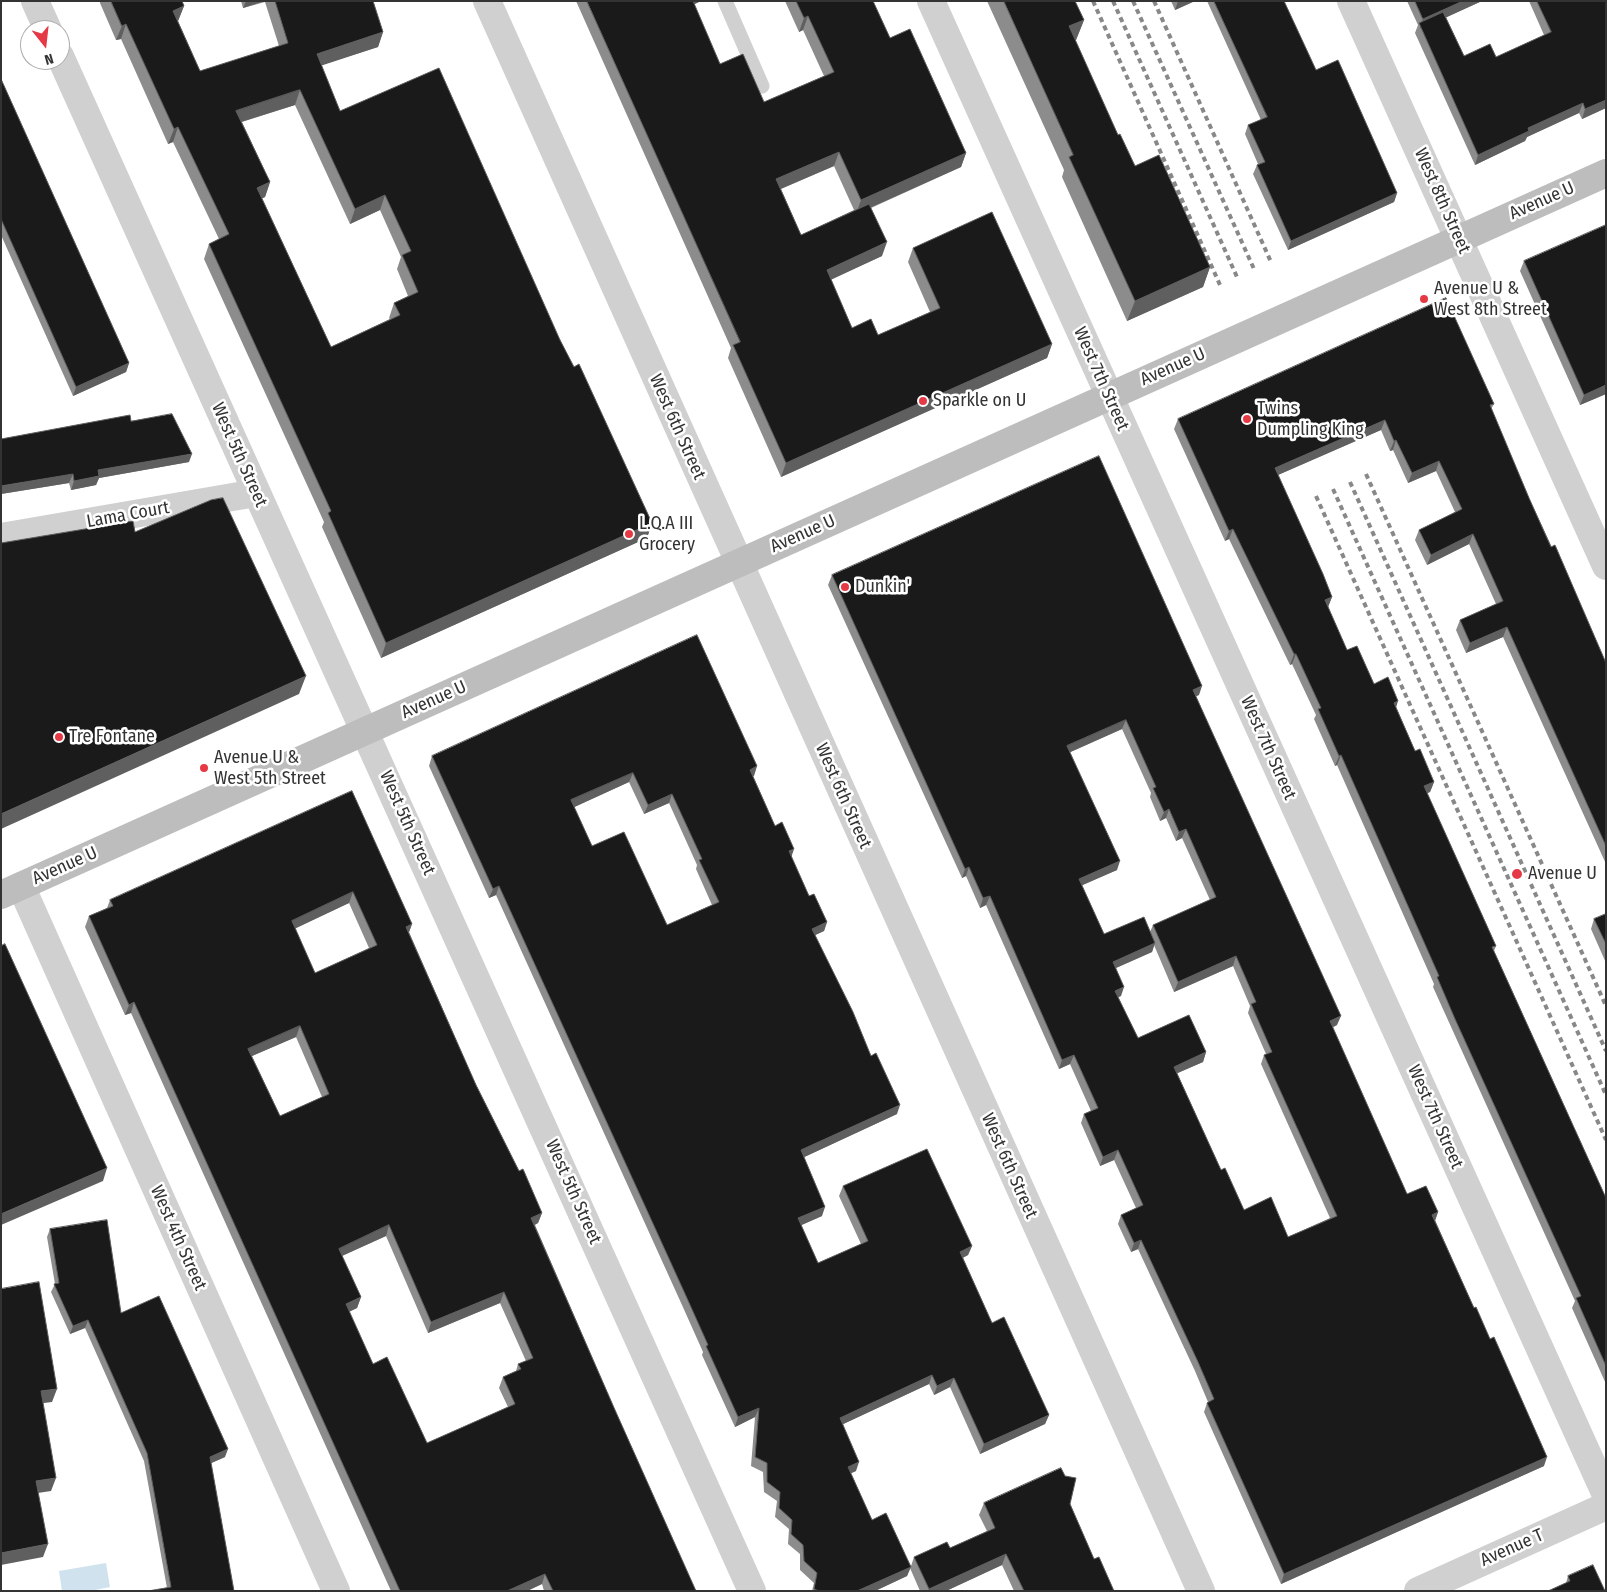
<!DOCTYPE html>
<html>
<head>
<meta charset="utf-8">
<style>
	body { margin:0 }
	#map { position:relative; width:1607px; height:1592px; overflow:hidden; background:#fff; font-family:"Fira Sans Condensed",sans-serif }
	canvas { display:block }
	.frame { position:absolute; inset:0; border:2px solid #333; pointer-events:none }
	.north { position:absolute; left:20px; top:20px; width:50px; height:50px; box-sizing:border-box; background:#fff; border:1px solid #adadad; border-radius:50%; rotate:164deg; font-size:14px; font-weight:700; line-height:20px; text-align:center; color:#333 }
	.north::after { content:''; display:block; margin:auto; width:18px; height:22px; background:#e63946; clip-path:polygon(50% 0,100% 100%,50% 72%,0 100%) }
</style>
</head>
<body>
<div id="map">
<canvas width="1607" height="1592"></canvas>
<div class="frame"></div>
<div class="north">N</div>
</div>
<script>
const ctx = document.querySelector('canvas').getContext('2d');
ctx.lineJoin = 'round';
function fillPath(path, color) { ctx.fillStyle = color; ctx.fill(path, 'evenodd'); }
function strokePath(path, color, width, dash) { ctx.strokeStyle = color; ctx.lineWidth = width; ctx.lineCap = dash ? 'butt' : 'round'; ctx.setLineDash(dash || []); ctx.stroke(path); }
function write(font, color, halo, rows, align = 'center') {
  ctx.font = font + ' "Fira Sans Condensed",sans-serif'; ctx.lineWidth = 5; ctx.setLineDash([]); ctx.textBaseline = 'middle'; ctx.strokeStyle = halo; ctx.fillStyle = color; for (const [text, x, y, turn = 0] of rows) {
    ctx.save(); ctx.translate(x, y); ctx.rotate((+turn || 0) * Math.PI / 180); ctx.textAlign = isNaN(turn) ? turn : align; if (halo) ctx.strokeText(text, 0, 0); ctx.fillText(text, 0, 0); ctx.restore();
  }
}
fillPath(new Path2D(`
	M106,1563l4,24 -20,4h-28l-3,-20z`), '#cfe2ee');
strokePath(new Path2D(`
	M725,1l37,85`), '#d0d0d0', 15);
strokePath(new Path2D(`
	M35,1l13,29
	M487,1l714,1590
	M931,1l675,1494
	M1351,1l255,565
	M60,56l692,1535
	M1,537l255,-44
	M21,886l315,705
	M1418,1591l188,-85`), '#d0d0d0', 28);
strokePath(new Path2D(`
	M1,895l1605,-722`), '#bdbdbd', 28);
strokePath(new Path2D(`
	M1093,1l127,284
	M1113,1l124,276
	M1133,1l121,268
	M1154,1l117,261
	M1366,474l240,532
	M1350,482l256,569
	M1333,489l273,606
	M1316,496l290,644`), '#888', 4, [5, 4]);
fillPath(new Path2D(`
	M100,1h82l2,5 -6,15 22,50 79,-25 -14,-44 -22,6 -2,-7h132l10,31 -5,15 -57,18 19,46 220,229 92,183 -5,15 -266,120 -59,-131 2,-5 -120,-263 5,-15 10,-5 -46,-97 -5,2 -47,-105 -5,1 -16,-37zM295,105l55,119 30,-14 21,47 -4,12 11,27 -14,7 -5,15 1,1 -59,28 -69,-149 3,-1 5,-15 -28,-60z
	M576,1h125l-7,3 26,60 44,38 60,-26 -21,-46 -4,2 -14,-31h88l17,37 76,115 -5,14 -90,41 11,48 -51,23 21,49 26,7 52,-23 -22,-50 5,-14 139,96 -5,14 -266,119 -53,-119 3,-10zM834,166l20,44 -53,25 -20,-46z
	M987,1h88l9,19 -8,20h-1l43,95 17,31 75,101 -7,20 -76,34 -65,-144 2,-7z
	M1171,1h24l-20,9z
	M1207,1h77l32,69 81,123 -3,9 -106,48 -35,-76 4,-9 1,-1 -13,-30 3,-9 13,-5z
	M1407,1h75l-36,16 18,39 32,1 48,-22 -15,-34h77v107l-24,11 -3,-6 -52,24 -2,4 -50,24 -60,-132 3,-8z
	M1,79l128,284 -3,9 -53,24 -72,-161z
	M1524,261l82,133 -26,11 -60,-134z
	M1494,404l-3,5 38,89 77,165v201l-103,-227 -37,16 -10,-23 4,-10 36,-16 -27,-60 -42,21 -12,-25 4,-10 36,-18 -19,-41 -28,12 -15,-33 -3,1 -9,-21 -103,45 54,122 -4,10 19,43 27,34 22,23 19,44 19,31 -4,10 -3,1 69,153 -2,5 112,247v186l-34,-76 3,-7 -123,-272 -19,-42 1,-3 -97,-219 -2,1 -21,-47 2,-4 -24,-51 -2,1 -61,-126 -4,2 -51,-112 4,-10z
	M131,421l58,41 -90,16 -3,7 -25,5 -2,-7 -68,11z
	M832,575l367,120 -3,1 141,329 -5,3 75,166 31,18 -3,8 109,246 -263,118 -77,-172 3,-9 1,-1 -13,-31 -57,-122 -7,3 -13,-28 3,-9 15,-7 -22,-48 -14,6 -19,-43 3,-9 7,-3 -21,-47 -11,5 -73,-164 -6,3 -14,-32 -4,2 -134,-293zM1122,729l29,64 -1,4 10,24 6,-3 10,23 6,-3 28,62 -57,25 -3,7 -46,2 -22,-49 35,-15 -47,-118zM1154,945l20,47 59,-26 17,40 -2,7 18,41 -2,1 -3,9 69,154 -42,19 -44,-27 -23,-40 -44,-97 26,-11 3,-10 -68,-14 -20,-41 3,-1 -5,-28 36,-16z
	M432,756l325,10 -4,10 22,50 16,31 18,39 18,26 -3,9 -9,4 82,179 -93,43 18,59 -21,9 17,38 43,-19 -22,-48 4,-10 129,60 -4,9 -5,3 29,65 57,92 -4,9 -65,30 -30,-67 -16,8 -5,-11 -86,40 13,47 -5,2 21,47 39,46 3,-9 36,-9 37,-17 -8,-16 5,-12 86,1 24,55 20,32h-100l-12,-26 -56,26h-26l-10,-23 -3,8 -32,15h-63l2,-8 -14,-13v-16l-12,-10 1,-15 -14,-12 2,-16 -13,-9 -1,-20 -12,-6 4,-49 -20,10 -33,-72 1,-3 -21,-47 -186,-410 -7,3 -60,-132zM629,782l15,32 25,-11 28,62 -1,4 16,36 -45,20 -75,-79 -18,-39z
	M352,791l60,133 -3,8 67,153 43,86 23,42 -4,10 -3,2 80,185 81,181h-152l-2,-7 -15,7h-136l-260,-578 -6,2 -40,-88 4,-11 18,-8 3,-8zM349,903l20,45 -54,25 -20,-45zM296,1037l26,60 -42,19 -28,-60zM386,1236l42,97 72,-30 26,58 -8,3 -2,7 -13,6 -4,11 9,19 -81,36 -54,-79 -24,-52 8,-4 4,-11 -19,-41z
	M1606,914v49l-15,-34 3,-10z
	M50,1229l71,84 104,144 -14,6 23,128 -67,-3 -23,-127 -59,-133 -15,6 -19,-42 4,-8 -8,-47z
	M1568,1576l37,15 -39,-8z`), '#8c8c8c');
fillPath(new Path2D(`
	M246,1h19l-22,7z
	M688,1h13l-16,8z
	M1178,1h17l-20,9z
	M1463,1h19l-61,28 -1,-2 3,-8z
	M184,6l-6,15 -10,5 5,-15z
	M808,16l-5,14 -4,2 5,-14z
	M1084,20l-8,20 -14,6 7,-20z
	M126,24l-5,15 -5,1 6,-14z
	M383,32l-5,15 -67,22 6,-15z
	M300,90l-5,15 -64,20 5,-14z
	M1606,100v8l-24,11 3,-10z
	M1583,103l-4,10 -52,24 -2,4 -50,24 3,-10 50,-27z
	M178,127l-5,15 -5,2 6,-15z
	M839,152l-5,14 -63,27 5,-14z
	M966,153l-5,14 -105,47 5,-14z
	M270,182l-5,15 -13,6 5,-15z
	M1397,193l-3,9 -106,48 3,-9z
	M385,195l-5,15 -30,14 5,-15z
	M887,242l-5,14 -60,28 5,-14z
	M1210,267l-7,20 -76,34 8,-20z
	M1052,344l-5,14 -266,119 5,-14z
	M129,363l-3,9 -53,24 3,-9z
	M1606,385v9l-26,11 4,-10z
	M1385,420l-4,10 -110,48 4,-10z
	M1396,440l-3,10 -3,1 4,-10z
	M192,454l-3,8 -90,16 -3,7 -25,5 3,-9 24,-11z
	M1439,461l-3,10 -28,12 4,-10z
	M73,474l-4,9 -68,11v-8z
	M652,523l-5,15 -266,120 5,-15z
	M1233,529l-4,10 -4,2 4,-10z
	M1473,534l-4,10 -42,21 4,-10z
	M1332,597l-4,10 -3,-7z
	M1507,627l-4,10 -37,16 4,-10z
	M1294,654h2l-4,10 -2,1z
	M306,676l-7,18 -298,135v-15z
	M1202,686l-3,9 -10,4 4,-9z
	M1398,701l-3,10 -1,-8z
	M1126,720l-4,9 -58,26 3,-9z
	M1341,755l-4,10 -2,1 4,-10z
	M757,766l-3,10 -7,3 3,-9z
	M633,773l-4,9 -61,28 3,-10z
	M1434,782l-4,10 -9,4 3,-10z
	M672,794l-3,9 -25,11 4,-9z
	M1169,809l-3,9 -6,3 4,-9z
	M1186,829l-4,9 -6,3 3,-9z
	M794,849l-3,9 -2,-7z
	M1120,861l-3,9 -41,18 3,-9z
	M969,867l-3,9 -4,2 3,-9z
	M499,886l-3,9 -7,3 4,-9z
	M353,892l-4,11 -61,29 4,-11z
	M990,896l-4,9 -6,3 3,-10z
	M827,922l-3,9 -15,7 3,-9z
	M412,924l-4,11 -2,-8z
	M1155,943l-3,9 -43,19 4,-9z
	M1236,956l-3,10 -59,26 4,-10z
	M1124,987l-3,9 -9,4 3,-9z
	M134,1002l-3,11 -6,2 4,-10z
	M1341,1016l-4,9 -11,5 4,-9z
	M300,1026l-4,11 -51,22 3,-10z
	M1206,1052l-3,10 -32,14 3,-9z
	M1074,1055l-4,9 -11,5 3,-9z
	M900,1105l-3,9 -99,46 3,-10z
	M1118,1150l-4,10 -14,6 3,-9z
	M107,1168l-4,13 -102,44v-11z
	M825,1207l-3,9 -27,12 3,-10z
	M1438,1212l-3,9 -3,-6z
	M542,1213l-4,10 -10,5 3,-10z
	M389,1225l-3,11 -51,23 4,-10z
	M1141,1240l-3,9 -7,3 3,-9z
	M972,1246l-4,9 -12,6 4,-9z
	M504,1292l-4,11 -72,30 3,-11z
	M361,1297l-4,11 -15,7 4,-11z
	M88,1320l-3,8 -15,6 3,-8z
	M932,1375l-3,9 -92,43 3,-9z
	M954,1378l-4,9 -16,8 3,-9z
	M57,1389l-5,13 -16,2 5,-13z
	M759,1408l-4,9 -20,10 3,-10z
	M1049,1415l-4,9 -65,30 4,-10z
	M228,1449l-3,8 -18,8 3,-8z
	M1547,1457l-3,9 -263,118 3,-10z
	M859,1462l-3,9 -11,5 3,-9z
	M56,1478l-5,13 -20,3 5,-13z
	M48,1544l-5,13 -42,8v-12z
	M1006,1554l-4,11 -56,26h-18l1,-2z
	M911,1567l-4,9 -32,15h-18z
	M545,1574l-3,10 -15,7h-20z`), '#5f5f5f');
const building = new Path2D(`
	M111,1h71l2,5 -11,5 27,60 88,-28 -13,-42h98l10,31 -66,22 23,57 99,-43 121,272 14,27 5,-3 73,159 -266,120 -58,-130 3,-2 -122,-267 20,-10 -51,-107 -4,2 -48,-105 -4,2zM300,90l55,119 30,-14 26,56 -9,4 16,37 -24,11 6,12 -69,32 -74,-159 13,-6 -34,-71z
	M587,1h106l27,63 23,-10 21,48 70,-30 -26,-56 -4,2 -8,-17h77l17,37 20,-9 56,124 -105,47 -22,-48 -63,27 25,56 68,-31 18,38 -60,28 25,58 19,-9 7,16 62,-27 -27,-60 79,-36 60,132 -266,119 -53,-118 7,-3z
	M1004,1h71l9,19 -15,6 49,109 2,-1 15,32 24,-11 51,112 -75,34 -66,-144 4,-2z
	M1214,1h70l32,69 22,-10 59,133 -106,48 -34,-76 8,-3 -17,-37 19,-8z
	M1415,1h48l-40,18z
	M1537,1h69v99l-21,9 -2,-6 -55,25 1,3 -51,24 -59,-132 24,-11 21,44 26,-12 6,13 55,-25z
	M1,79l128,284 -53,24 -75,-168z
	M1606,225v160l-22,10 -60,-134z
	M1446,298l48,106 -4,1 39,93 22,49 4,-2 51,118v183l-99,-219 -37,16 -10,-23 43,-19 -30,-67 -42,21 -12,-25 43,-21 -23,-48 -27,12 -16,-33 -2,1 -9,-21 -110,48 48,106 9,23 -7,3 22,50 10,-4 17,38 14,-7 10,24 -4,2 21,48 5,-2 14,33 -10,4 72,160 -4,1 114,251v168l-30,-68 5,-2 -126,-277 -18,-42 2,-1 -98,-221 -2,1 -21,-47 3,-1 -25,-54h-2l-61,-125 -4,2 -51,-112z
	M172,414l20,40 -94,16 1,6 -25,5 -1,-7 -72,12v-47l129,-24 1,6z
	M1099,456l103,230 -9,4 148,326 -11,5 77,173 19,-8 12,26 -6,3 42,93 2,-1 14,32 4,-2 53,120 -263,117 -77,-171 7,-4 -16,-37 -57,-122 -7,3 -13,-28 22,-10 -25,-55 -15,7 -19,-43 14,-6 -24,-53 -12,5 -72,-164 -7,2 -14,-31 -4,2 -133,-294zM1126,720l30,67 -3,1 11,24 5,-3 10,23 7,-3 30,68 -63,28 25,57 58,-26 20,46 -5,2 21,48 -8,3 73,161 -49,21 -17,-40 -27,13 -19,-42 -4,2 -47,-103 32,-15 -17,-37 -51,23 -23,-47 9,-4 -11,-25 42,-19 -11,-26 -40,17 -25,-55 41,-18 -53,-115z
	M223,498l83,178 -305,138v-271l132,-22 2,11 76,-32z
	M697,635l60,131 -7,4 25,56 7,-4 12,27 -5,2 20,45 5,-2 13,28 -15,7 41,83 18,44 5,-3 24,52 -99,45 24,57 -27,11 20,45 50,-22 -25,-55 84,-37 45,97 -12,6 32,71 12,-6 45,98 -65,29 -30,-66 -17,8 -5,-11 -92,43 19,44 -11,5 24,53 14,-7 25,54 -54,24h-38l-5,-2 3,-16 -13,-12 -1,-16 -12,-11 1,-14 -13,-12 1,-16 -13,-10v-19l-12,-6 4,-49 -21,9 -32,-71 2,-1 -22,-49 -187,-410 -6,3 -61,-133zM633,773l15,32 24,-11 30,65 -3,1 20,42 -52,23 -43,-93 -32,14 -21,-46z
	M352,791l60,133 -6,3 70,158 43,86 4,-2 19,44 -11,5 84,192 81,181h-143l-8,-17 -38,17h-107l-266,-589 -5,3 -40,-89 24,-10 -3,-6zM353,892l24,53 -62,28 -23,-52zM300,1026l29,68 -49,22 -32,-67zM389,1225l42,97 73,-30 29,66 -15,6 3,5 -18,8 12,27 -88,39 -40,-86 -14,7 -27,-60 15,-7 -22,-48z
	M1606,914v30l-12,-25z
	M5,944l102,224 -106,46v-268z
	M107,1220l14,93 38,-17 69,153 -18,8 24,134h-86l23,-4 -24,-134 -59,-133 -15,6 -19,-42 5,-1 -9,-54z
	M39,1282l18,107 -16,2 15,87 -20,3 12,63 -47,9v-264z
	M1061,1468l4,8 11,2 -6,26 24,55 5,-2 15,34h-90l-18,-37 -77,35 -15,-32 33,-15 3,6 45,-20 -11,-25z
	M1593,1565l12,26h-57l22,-10 -2,-5z`);
fillPath(building, '#1a1a1a');
strokePath(building, '#5f5f5f', 1);
for (const [x, y, r, color] of [
	[1424,299,5,"#e63946"],
	[923,401,5,"#e63946"],
	[1247,419,5,"#e63946"],
	[629,534,5,"#e63946"],
	[845,587,5,"#e63946"],
	[59,737,5,"#e63946"],
	[204,768,5,"#e63946"],
	[1517,874,6,"#e63946"]
]) { const dot = new Path2D(); dot.arc(x, y, r, 0, 2 * Math.PI); ctx.fillStyle = color; ctx.fill(dot); strokePath(dot, '#fff', 2); }
write('18px', '#333', '#fff', [
	["West 8th Street",1442,201,66],
	["Avenue U",1542,201,-24],
	["Avenue U",1173,367,-24],
	["West 7th Street",1101,379,66],
	["West 6th Street",677,427,66],
	["West 5th Street",239,455,66],
	["Lama Court",128,515,-10],
	["Avenue U",803,534,-24],
	["Avenue U",434,700,-24],
	["West 7th Street",1268,748,66],
	["West 6th Street",843,796,66],
	["West 5th Street",407,823,66],
	["Avenue U",65,866,-24],
	["West 7th Street",1435,1117,66],
	["West 6th Street",1009,1166,66],
	["West 5th Street",573,1192,66],
	["West 4th Street",178,1238,66],
	["Avenue T",1512,1548,-24]
]);
write('18px', '#333', '#fff', [
	["Avenue U &",1434,289],
	["West 8th Street",1434,310],
	["Sparkle on U",933,401],
	["Twins",1257,409],
	["Dumpling King",1257,430],
	["L.Q.A III",639,524],
	["Grocery",639,545],
	["Dunkin'",855,587],
	["Tre Fontane",69,737],
	["Avenue U &",214,758],
	["West 5th Street",214,779],
	["Avenue U",1528,874]
], 'left');
</script>
</body>
</html>
